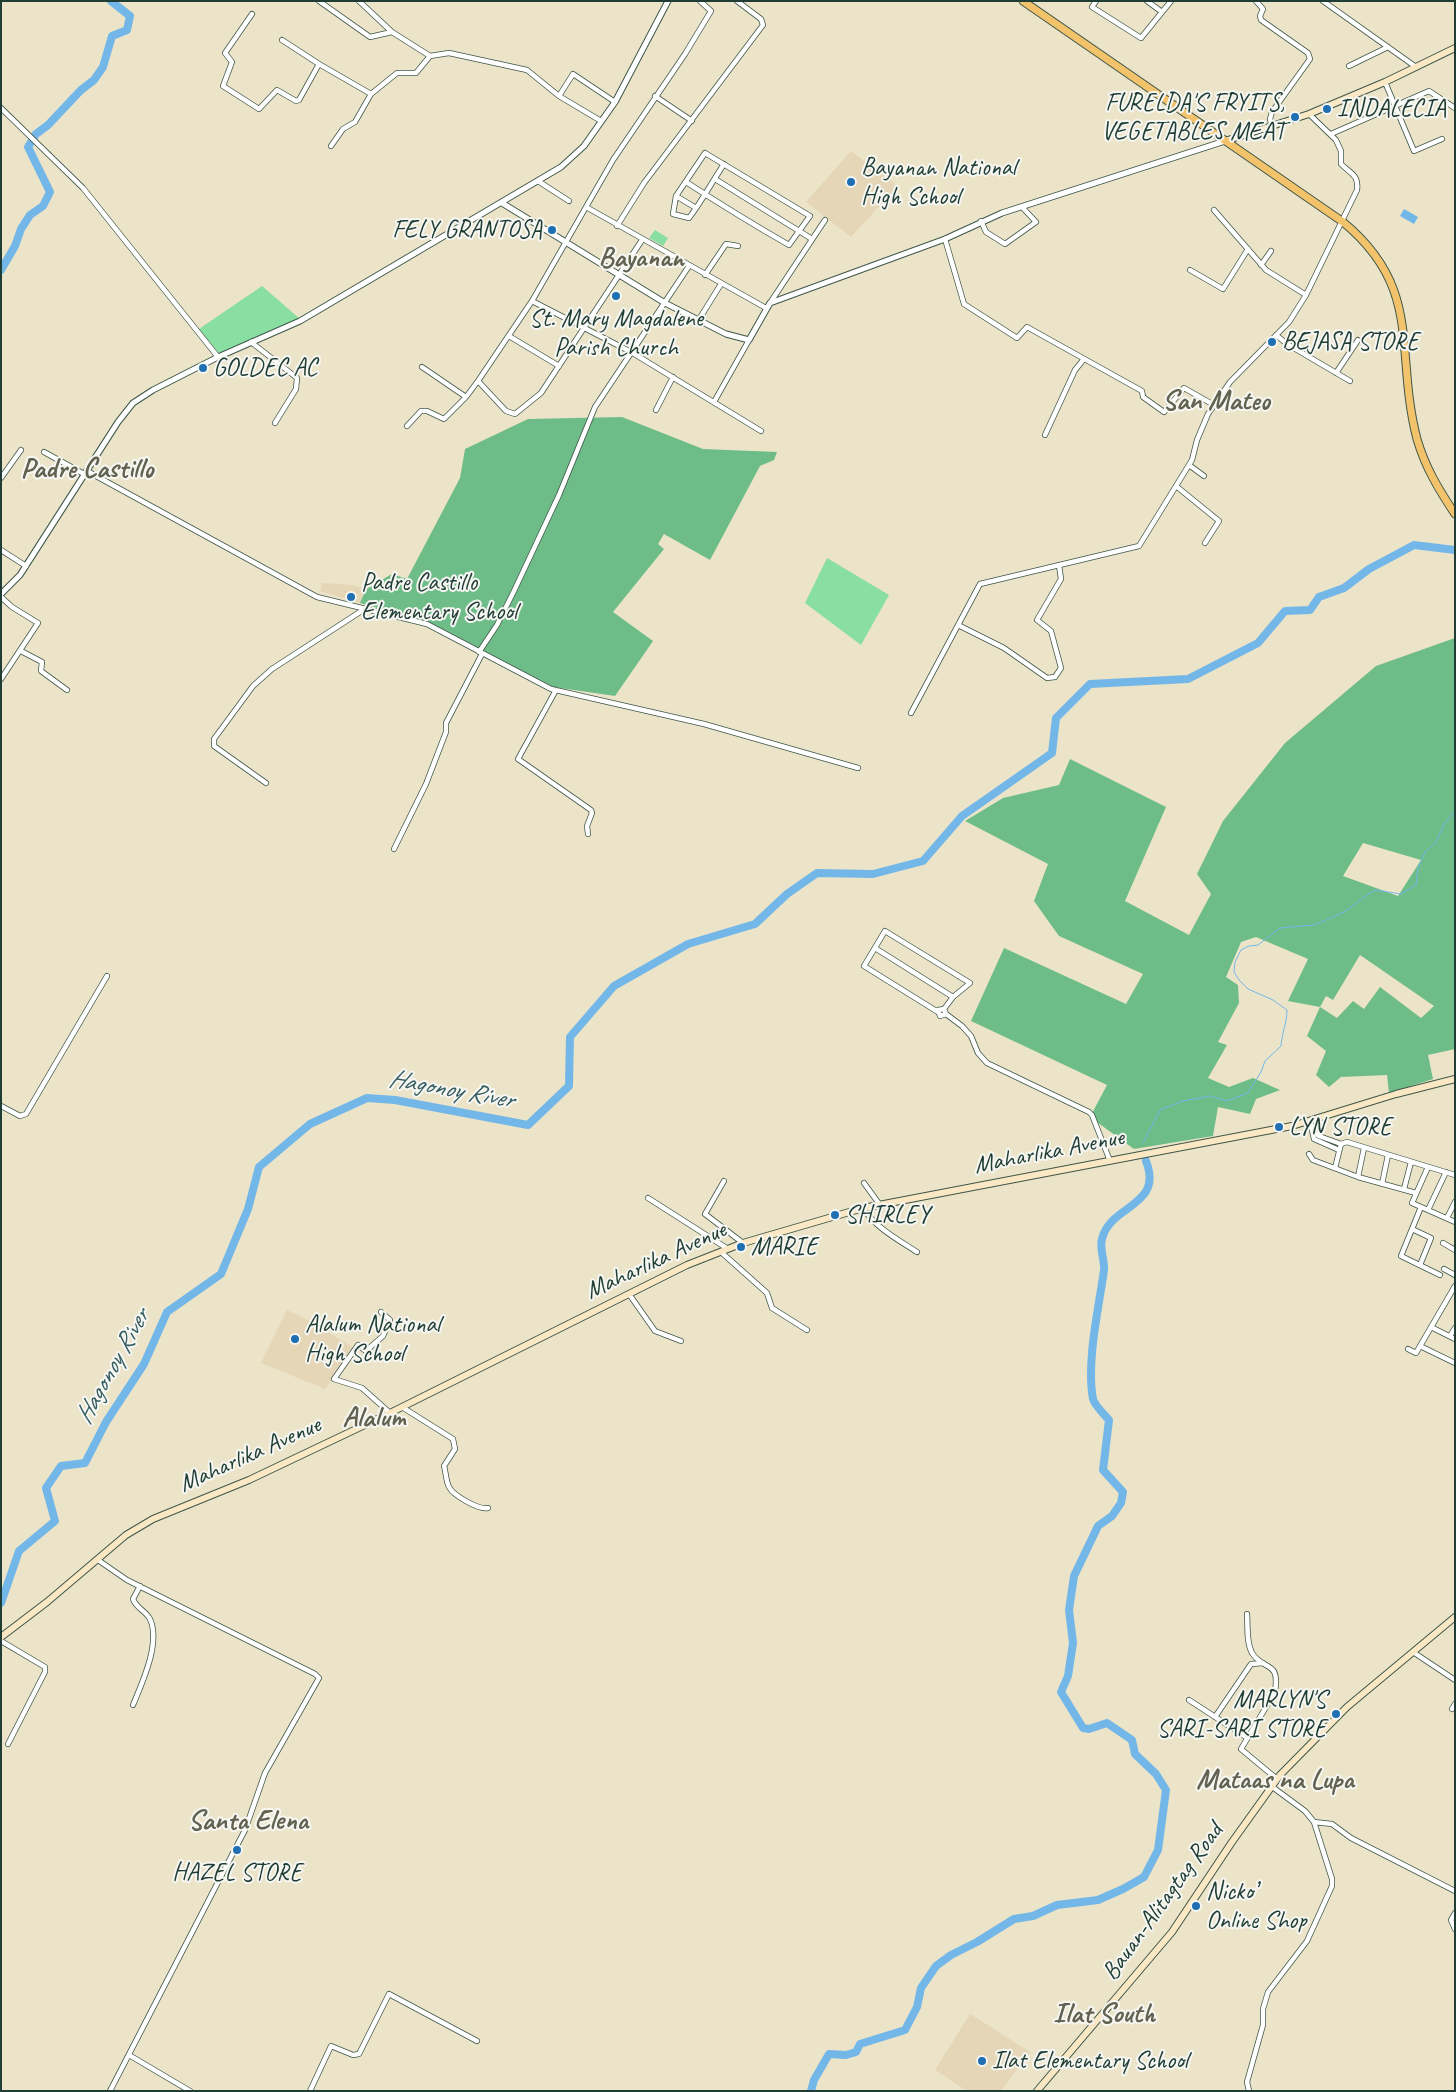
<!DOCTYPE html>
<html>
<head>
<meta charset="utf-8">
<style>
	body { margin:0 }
	#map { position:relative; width:1456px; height:2092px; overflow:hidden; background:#ece4c8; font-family:Caveat,sans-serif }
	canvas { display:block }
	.frame { position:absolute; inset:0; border:2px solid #1f3d34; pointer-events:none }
</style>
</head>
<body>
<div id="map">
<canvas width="1456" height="2092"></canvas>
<div class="frame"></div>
</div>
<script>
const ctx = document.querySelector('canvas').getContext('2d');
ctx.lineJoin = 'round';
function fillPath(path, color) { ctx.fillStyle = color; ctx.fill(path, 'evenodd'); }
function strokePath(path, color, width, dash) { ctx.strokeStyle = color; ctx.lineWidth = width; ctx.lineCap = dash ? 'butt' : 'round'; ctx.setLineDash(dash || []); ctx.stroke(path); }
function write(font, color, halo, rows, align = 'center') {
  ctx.font = font + ' Caveat,sans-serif'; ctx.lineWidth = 4; ctx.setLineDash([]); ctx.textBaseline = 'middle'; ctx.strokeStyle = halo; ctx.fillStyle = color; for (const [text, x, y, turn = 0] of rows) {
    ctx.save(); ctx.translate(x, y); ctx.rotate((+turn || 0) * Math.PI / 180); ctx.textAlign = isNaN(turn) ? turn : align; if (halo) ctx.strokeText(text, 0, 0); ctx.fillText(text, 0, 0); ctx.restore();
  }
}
fillPath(new Path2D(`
	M851,151l47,35 -47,51 -45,-35z
	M322,583l31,2 13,4 -6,14 -40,-12z
	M287,1310l23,11 44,27 -29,41 -64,-26z
	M970,2014l60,38 -29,39h-34l-32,-21z`), '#e4d6b7');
fillPath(new Path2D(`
	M655,230l13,8 -5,8 -14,-8z
	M262,286l38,33 -81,34 -20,-24z
	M827,558l62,37 -28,50 -56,-42z`), '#89dea2');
fillPath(new Path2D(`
	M622,417l81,32 74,3 -3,8 -14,6 -50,94 -46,-26 -6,10 6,5 -51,63 40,29 -38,55 -62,-9 -124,-64 -69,-20 6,-14 26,-15 15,5 53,-101 5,-29 63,-30z
	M1455,638v411l-27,6 5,24 -44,14 -2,-18 -46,2 -12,10 -13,-12 10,-24 -19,-15 13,-29 -32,-6 20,-42 -52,-22 -15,5 -15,35 12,8 1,18 -21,39 9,3 -19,33 21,9 24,-9 27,12 -24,9 -6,15 -32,-7 -5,29 -79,13 -44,-32 17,-32 -136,-64 33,-73 122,56 17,-30 -84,-38 -25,-35 14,-37 -83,-43 38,-23 56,-13 11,-26 96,48 -41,94 64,34 22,-41 -14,-20 26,-53 62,-78 91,-77zM1363,843l58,17 -23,36 -55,-20zM1360,955l74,51 -13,12 -41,-31 -16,22 -11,-8 -16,17 -17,-11 6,-11 7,4z`), '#6ebd88');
fillPath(new Path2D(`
	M1404,209l14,8 -4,7 -14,-8z`), '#73b7e9');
strokePath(new Path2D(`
	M1143,1143l17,-33 23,-9 27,-5 17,5 21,-8 13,-21 4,-11 16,-15c1,-13 6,-24 6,-36l-14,-10 -25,-11 -9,-9 -5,-8 1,-10 6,-12 8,-4 9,-1 22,-17 33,-3 13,-5 20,-9 22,-17 8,-4 25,4 15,-9 2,-17 7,-16 11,-10 9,-20 10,-10`), '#73b7e9', 1);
strokePath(new Path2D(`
	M1,270l14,-24 6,-17 9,-14 13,-9 7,-14 -22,-45 8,-13 12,-9 33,-35 13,-10 9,-13 9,-31 15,-6 3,-14 -19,-15
	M1,1603l18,-52 36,-30 -9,-33 15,-22 24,-3 21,-41 38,-58 23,-52 54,-38 27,-65 11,-42 51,-43 57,-26 28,2 133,25 41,-39 1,-49 44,-51 74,-42 67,-20 32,-30 30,-21 56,1 50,-13 39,-45 90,-63 4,-35 34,-34 98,-5 70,-36 27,-32 25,-1 9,-13 25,-9 25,-19 45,-24 41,5
	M811,2091l3,-11 15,-26 17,1 10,-3 4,-8 45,-14 12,-23 4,-19 15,-22 15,-11 26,-13 37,-23 19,-3 24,-11 41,-5 25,-11 21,-12 14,-27 8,-60 -10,-16 -21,-20 -3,-14 -25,-17 -18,6 -6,-1 -22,-36 7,-16 5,-33 -4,-33 5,-34 24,-50 14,-10 9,-13 2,-11 -20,-22 6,-50c-5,-6 -14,-14 -16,-21 -7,-37 6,-92 11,-129 1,-10 -5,-21 -2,-31 8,-35 62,-32 44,-78`), '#73b7e9', 8);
const minor = new Path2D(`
	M319,1l51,36 22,-5
	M359,1l33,31 38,24
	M1096,1l-4,6 49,31 30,-37
	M1147,1l15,11
	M1256,1l7,8 -3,7 1,4 47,33 2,6 -38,53 -2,7 2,8
	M1323,1l93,66
	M252,14l-27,39 7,9 -9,24 36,23 18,-19 19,11 3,-1 20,-36 52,30 26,-21h19l14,-17 19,-3 78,17 32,26 42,25
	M282,40l37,24
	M1349,66l39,-19
	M1385,82l29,69 28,-12
	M559,96l14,-22 42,28
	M655,96l37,25
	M1,108l82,80 135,169
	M1331,134l98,-43 26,17
	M331,146l12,-17 12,-7 16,-28
	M715,179l97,60
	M538,181l31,20
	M686,182c34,22 68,43 103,63l21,-29 -105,-63 -29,43 -3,18 16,4c13,-17 23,-36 35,-54
	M676,196l20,12
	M586,207l180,101
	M1214,210l52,60 40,25
	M981,221l5,11 19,12 31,-22 -14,-15
	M617,226l27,-43 119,-158 -2,-6 -24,-18
	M945,239l19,65 53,34 10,-11 115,64 1,6 21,15 20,-24 30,17
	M1261,265l10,-14
	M1190,270l33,19 25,-40
	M705,275l21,-31 12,2
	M532,301l99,51 130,79
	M770,303l55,-83
	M698,321l23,-37
	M1276,335l11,9 63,37
	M509,336l50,30
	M251,342l46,36 -1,11 -21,34
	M422,367l44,30
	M1336,373l22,-33
	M478,381l28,30 9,3 26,-21 101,-153
	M714,402l35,-62
	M656,410l17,-33
	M407,426l14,-15h6l17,8 22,-22 12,-16 54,-80 81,-141 72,-106 26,-43 -11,-10
	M1045,435l30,-65 9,-11
	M44,452l40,22
	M1189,465l15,11
	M87,471l230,126 110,27 124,65 153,35 154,44
	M1,478l20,-28
	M1176,486l43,35 -14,22
	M1,550l25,16
	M1,597l11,10 26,16 -37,56
	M958,625l46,23 43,30 8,-1 6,-9 -10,-37 -14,-11 24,-41 -2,-14
	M21,651l21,11 -1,9 26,19
	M479,652l18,-27 17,-34 45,-96 36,-88 94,-141
	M556,690l-38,69 73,51 1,3 -5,13 1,8
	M911,713l69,-129 159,-38 53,-86 5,-20 11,-26 22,-32 59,-60 17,-27 51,-105c2,-15 -6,-16 -16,-26v-13l-5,-11 -27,-26
	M266,783l-52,-37v-7l39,-53 19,-17 91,-59
	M394,849l32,-65 20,-52v-9l36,-69
	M875,948l78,49
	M938,1012l-74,-46 21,-35 85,52 -17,14 -9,12
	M946,1014l-6,2 -2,-6 6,-1 2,5 16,12 9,10 7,17 9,10 102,49 3,3 18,46
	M1,1106l19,10 6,-2 81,-138
	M1310,1121l4,18 25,11
	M1313,1131l6,5 22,8
	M1309,1154l4,6 45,17 58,16
	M1428,1167l-16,36 43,19
	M1335,1168l6,-24 6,-2 108,33
	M1358,1177l6,-29
	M724,1181l-19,33 38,29
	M864,1183l16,22
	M1382,1184l6,-29
	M1404,1189l7,-27
	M648,1198l80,51
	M1421,1207l-20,49 39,19
	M863,1208c13,20 34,31 54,44
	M1428,1210l18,-38
	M1447,1218l8,-16
	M1412,1229l19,9 -11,27
	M1443,1243l12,7
	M721,1252l46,41 5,15 35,22
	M1444,1269l11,6
	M629,1294l26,37 26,10
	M381,1312l9,8 -7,16 -17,15 -8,-6 -24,34 28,9 28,25
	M1431,1327l24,12
	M1450,1336l5,-8
	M1420,1346l35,17
	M1408,1349l8,4 39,-67
	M402,1407l51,32 2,10 -11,17c2,7 2,15 5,21 4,8 29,23 39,21
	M98,1560l29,20 188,94 4,4 -54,95 -20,57 -14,27 -121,234
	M1247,1614c1,12 -1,28 5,39 12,19 28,6 23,39l-34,57 36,30
	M1,1641l44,26v5l-37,72
	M1413,1652l42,28
	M1189,1700l57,37
	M133,1705c9,-22 28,-62 17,-86 -4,-8 -14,-11 -17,-20l7,-13
	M1452,1709l3,-5
	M1215,1717l36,-53 12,-1
	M1314,1822l18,2 19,14 104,53
	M1455,1913l-4,7 4,9
	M129,2055l61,36
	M310,2091l21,-45 22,9 6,-1 30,-60 88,47
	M1249,2091l-2,-9 16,-57v-16l5,-17 39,-51 25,-55v-7l-18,-57 -9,-11 -34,-25`);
const tertiary = new Path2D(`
	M502,203l163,100 61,31 23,6 21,-37 175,-64 57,-26 223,-72
	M1,594l19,-19 98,-153 15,-19 20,-13 65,-33 82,-36 261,-154 23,-21 31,-44 53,-101`);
const secondary = new Path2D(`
	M1225,141l84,-27 76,-32 70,-34
	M1,1637l46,-35 79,-67 27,-16 96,-39 141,-67 297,-148 56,-22 120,-35 429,-82 104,-32 59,-15
	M1037,2091l135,-159 60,-90 48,-67 67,-68 108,-90`);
const primary = new Path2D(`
	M1023,1l320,221c81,67 51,129 74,217 8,28 22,51 38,75`);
strokePath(minor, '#3e564a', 6);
strokePath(tertiary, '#3e564a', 7);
strokePath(secondary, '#3e564a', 8);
strokePath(primary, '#3e564a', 9);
strokePath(minor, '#fff', 4.5);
strokePath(tertiary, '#fff', 5);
strokePath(secondary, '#fae7c3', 6);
strokePath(primary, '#f2c36a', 7);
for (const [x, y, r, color] of [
	[1327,109,5,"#1f6fb2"],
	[1295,117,5,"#1f6fb2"],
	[851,182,5,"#1f6fb2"],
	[552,230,5,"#1f6fb2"],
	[616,296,5,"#1f6fb2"],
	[1272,342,5,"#1f6fb2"],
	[203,368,5,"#1f6fb2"],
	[351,597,5,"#1f6fb2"],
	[1279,1127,5,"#1f6fb2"],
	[835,1215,5,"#1f6fb2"],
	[741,1247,5,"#1f6fb2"],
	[295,1339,5,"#1f6fb2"],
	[1336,1714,5,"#1f6fb2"],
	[237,1850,5,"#1f6fb2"],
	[1196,1906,5,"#1f6fb2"],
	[982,2061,5,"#1f6fb2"]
]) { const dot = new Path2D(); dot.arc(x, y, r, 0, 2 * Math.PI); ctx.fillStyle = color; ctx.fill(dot); strokePath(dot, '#f6f6f2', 2); }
write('25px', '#1f3d34', '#f6f6f2', [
	["FURELDA'S FRYITS,",1285,103,"right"],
	["VEGETABLES MEAT",1285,132,"right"],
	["INDALECIA",1337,109],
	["Bayanan National",861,168],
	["High School",861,197],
	["FELY GRANTOSA",542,230,"right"],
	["St. Mary Magdalene",616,319,"center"],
	["Parish Church",616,348,"center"],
	["BEJASA STORE",1282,342],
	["GOLDEC AC",213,368],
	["Padre Castillo",361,583],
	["Elementary School",361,612],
	["LYN STORE",1289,1127],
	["SHIRLEY",845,1215],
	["MARIE",751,1247],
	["Alalum National",305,1325],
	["High School",305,1354],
	["MARLYN'S",1326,1700,"right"],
	["SARI-SARI STORE",1326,1729,"right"],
	["HAZEL STORE",237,1873,"center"],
	["Nicko’",1206,1892],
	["Online Shop",1206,1921],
	["Ilat Elementary School",992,2061]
], 'left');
write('25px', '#1f3d34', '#f6f6f2', [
	["Maharlika Avenue",1049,1152,-11],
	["Maharlika Avenue",656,1261,-25],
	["Maharlika Avenue",250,1455,-24],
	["Bauan-Alitagtag Road",1163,1902,-54]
]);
write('italic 26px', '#345c61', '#f6f6f2', [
	["Hagonoy River",451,1090,10],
	["Hagonoy River",113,1367,-61]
]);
write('bold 28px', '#626250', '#f6f6f2', [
	["Bayanan",641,259],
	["San Mateo",1216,402],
	["Padre Castillo",87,470],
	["Alalum",374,1419],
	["Mataas na Lupa",1275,1781],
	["Santa Elena",248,1822],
	["Ilat South",1104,2015]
]);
</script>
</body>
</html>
